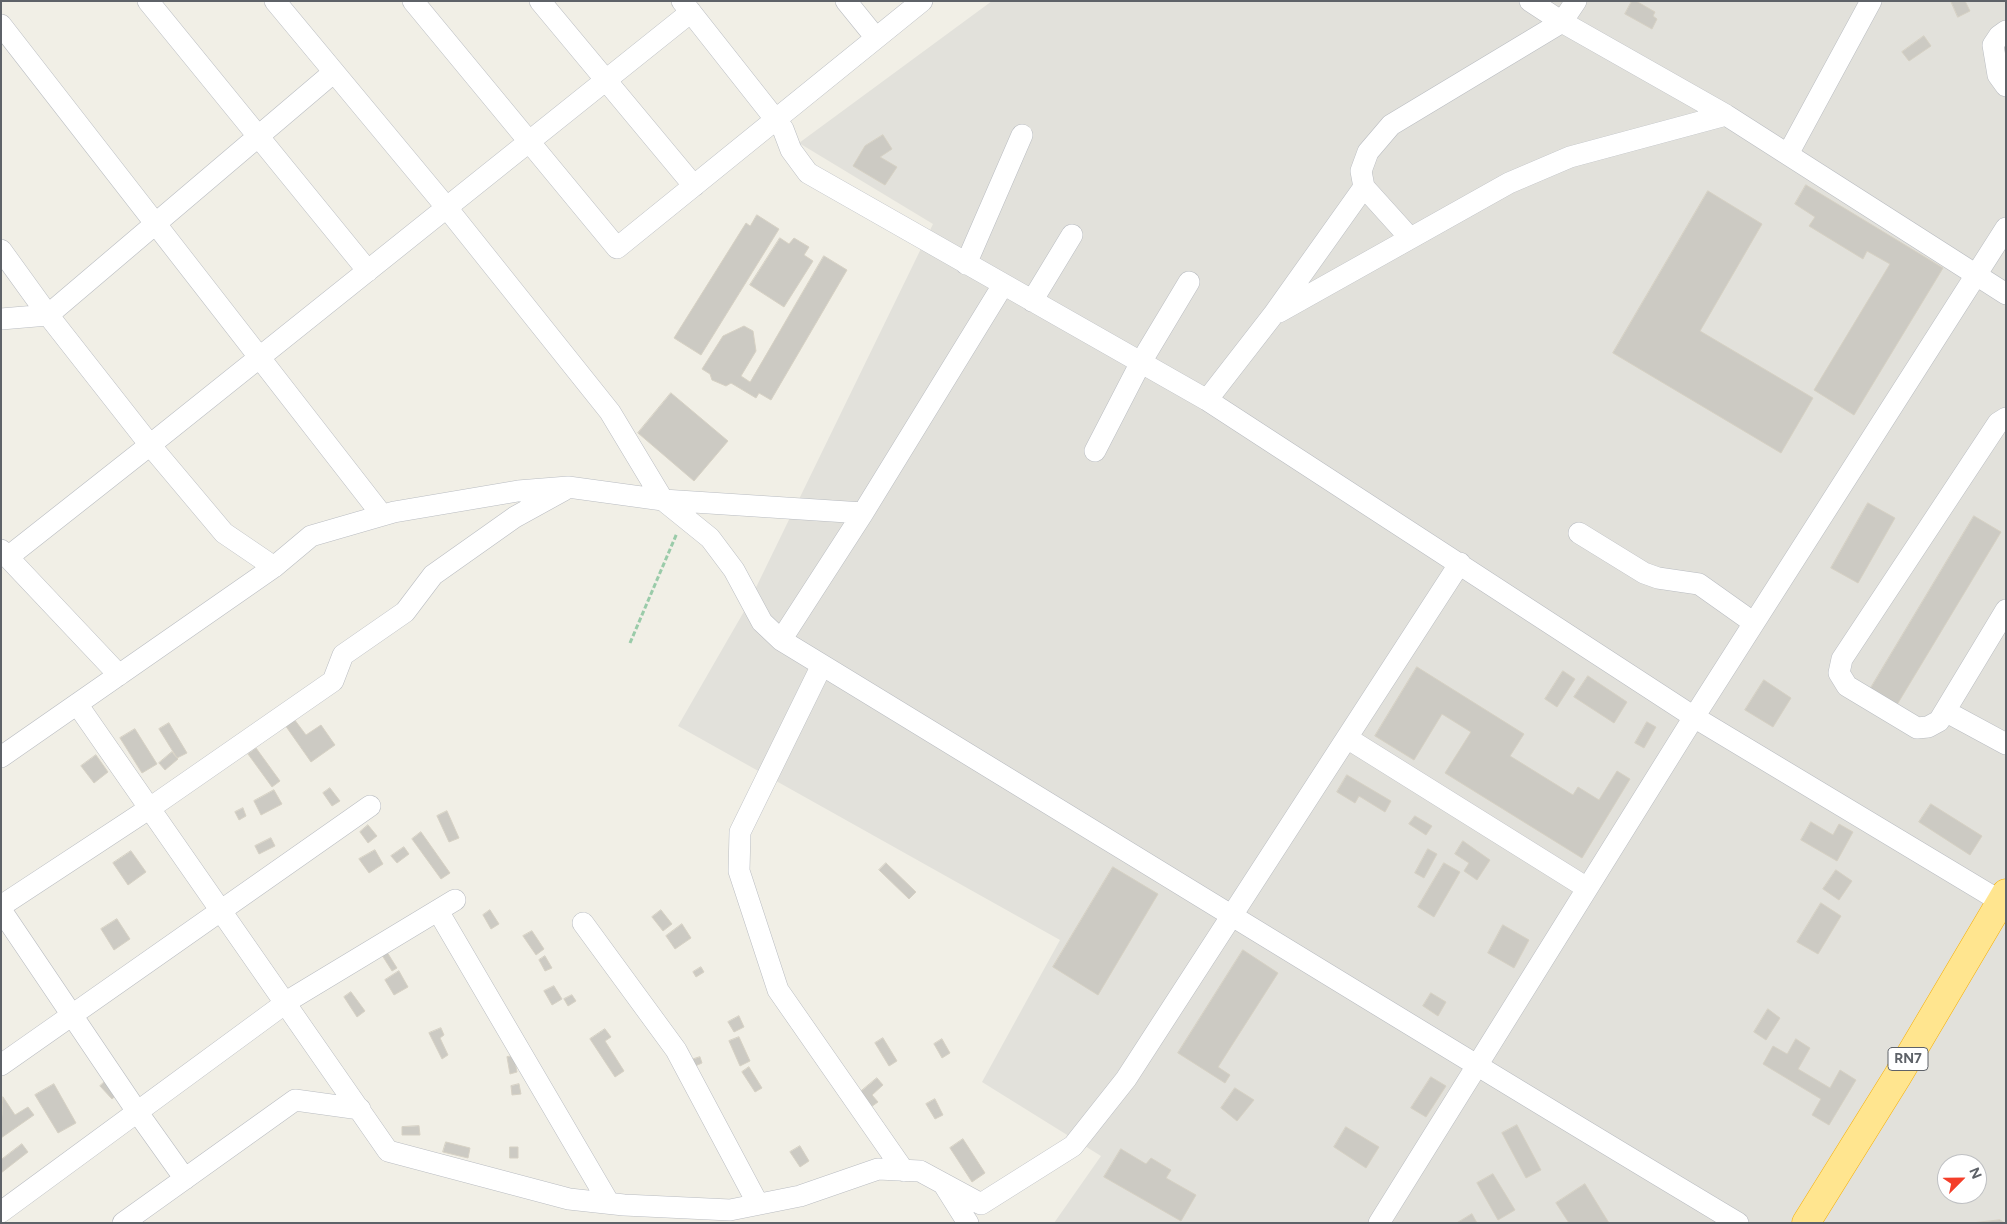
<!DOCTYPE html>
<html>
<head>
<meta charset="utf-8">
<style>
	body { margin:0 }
	#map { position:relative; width:2007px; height:1224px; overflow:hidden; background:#f1efe6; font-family:Figtree,sans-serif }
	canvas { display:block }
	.frame { position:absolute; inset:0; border:2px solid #5e6268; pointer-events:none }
	.north { position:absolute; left:1937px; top:1154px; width:50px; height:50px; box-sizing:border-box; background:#fff; border:1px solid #bfc0c3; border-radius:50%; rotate:67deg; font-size:14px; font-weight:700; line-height:20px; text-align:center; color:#5e6268 }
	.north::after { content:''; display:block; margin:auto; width:18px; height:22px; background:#f43e29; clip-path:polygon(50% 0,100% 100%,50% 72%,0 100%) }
</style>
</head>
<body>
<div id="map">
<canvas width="2007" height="1224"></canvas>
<div class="frame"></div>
<div class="north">N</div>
</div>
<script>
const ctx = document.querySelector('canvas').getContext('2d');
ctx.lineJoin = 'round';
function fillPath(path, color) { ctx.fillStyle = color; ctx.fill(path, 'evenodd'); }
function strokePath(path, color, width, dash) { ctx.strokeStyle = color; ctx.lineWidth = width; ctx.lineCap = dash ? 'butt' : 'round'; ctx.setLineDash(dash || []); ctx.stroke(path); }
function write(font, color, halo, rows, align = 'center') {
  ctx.font = font + ' Figtree,sans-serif'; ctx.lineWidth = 5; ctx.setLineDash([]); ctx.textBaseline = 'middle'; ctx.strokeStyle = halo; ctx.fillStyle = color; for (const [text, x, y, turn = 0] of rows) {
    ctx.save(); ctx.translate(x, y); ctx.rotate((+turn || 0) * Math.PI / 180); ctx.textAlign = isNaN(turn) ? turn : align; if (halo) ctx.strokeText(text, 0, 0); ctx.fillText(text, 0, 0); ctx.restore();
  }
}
fillPath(new Path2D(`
	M992,1h1014v1222h-952l47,-67 -119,-74 78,-142 -382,-214 68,-118 187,-384 -134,-81zM1947,1164h30v30h-30z`), '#e2e1db');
const building = new Path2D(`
	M1632,1h4l19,11 -2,4 4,3 -5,10 -27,-15z
	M1951,1h14l5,10 -12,6z
	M1924,36l7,10 -22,15 -7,-9z
	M883,135l9,14 -12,8 17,10 -12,18 -32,-19 12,-20z
	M1806,185l137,83 -89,147 -40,-25 76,-126 -23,-13 -4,8 -54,-33 6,-9 -20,-13z
	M1708,191l54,33 -62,107 113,67 -32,55 -168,-100z
	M757,215l22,14 -78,126 -27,-17 72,-115 4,3z
	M780,238l9,6 5,-6 15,9 -5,8 9,6 -29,46 -34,-22z
	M824,256l23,14 -76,130 -12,-7 -3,5 -25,-15 -5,3 -14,-6 -2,-6 -8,-5 21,-33 21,-10 9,5 3,20 -15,25 9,6z
	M671,393l57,48 -34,40 -56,-48z
	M1868,503l27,15 -37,65 -27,-15z
	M1974,516l27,16 -106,176 -26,-17z
	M1417,667l107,67 -14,22 63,39 5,-8 21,13 18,-29 13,8 -48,79 -137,-85 26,-41 -29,-18 -28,46 -39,-24z
	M1563,671l12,8 -18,28 -12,-8z
	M1588,676l39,26 -13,21 -40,-26z
	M1764,680l27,18 -18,29 -28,-17z
	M294,719l12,16 15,-10 14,20 -24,17 -26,-37z
	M1647,722l9,5 -12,21 -9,-5z
	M169,723l18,30 -10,5 -18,-29z
	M135,729l22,35 -15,9 -22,-35z
	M256,748l24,33 -8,6 -24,-33z
	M172,752l6,7 -13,11 -6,-7z
	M96,755l12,17 -14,11 -13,-17z
	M1347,775l44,26 -6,11 -26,-16 -4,7 -18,-11z
	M330,788l10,13 -8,5 -9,-13z
	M274,790l8,14 -21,11 -7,-14z
	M1931,804l51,32 -12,19 -51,-33z
	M243,808l3,8 -7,4 -4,-8z
	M447,811l12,27 -10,4 -12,-26z
	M1415,816l17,10 -6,9 -17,-11z
	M1811,822l22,13 6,-11 14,8 -16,29 -36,-21z
	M368,825l9,11 -9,7 -8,-11z
	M421,832l29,41 -9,6 -29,-40z
	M271,838l4,8 -16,8 -4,-8z
	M1463,841l27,19 -13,20 -13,-9 5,-8 -14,-9z
	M404,847l5,7 -12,9 -6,-7z
	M1428,849l9,5 -13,24 -9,-5z
	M375,850l8,14 -14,9 -10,-14z
	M131,851l15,21 -18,13 -15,-22z
	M886,863l30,29 -7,7 -30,-29z
	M1444,863l16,9 -26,45 -16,-10z
	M1113,867l45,27 -60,101 -45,-28z
	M1836,870l16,11 -13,19 -16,-11z
	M1821,903l20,13 -23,38 -21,-12z
	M490,910l9,14 -8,5 -8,-14z
	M661,910l11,14 -9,7 -11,-14z
	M117,919l13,20 -16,11 -13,-21z
	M682,924l9,14 -16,11 -9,-13z
	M1503,925l26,15 -15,28 -26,-15z
	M532,931l12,18 -8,6 -13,-19z
	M385,949l12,19 -5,3 -12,-19z
	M1243,950l35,23 -60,94 12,8 -5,8 -47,-30z
	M545,956l7,12 -7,3 -6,-11z
	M701,967l3,5 -8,5 -3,-5z
	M399,971l9,16 -14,8 -9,-15z
	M554,986l8,13 -10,6 -8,-14z
	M351,992l14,19 -8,6 -13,-20z
	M1431,993l15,9 -8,14 -15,-10z
	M572,995l4,6 -8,5 -4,-7z
	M1768,1009l12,9 -14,22 -12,-8z
	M739,1016l5,11 -10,5 -6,-10z
	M441,1028l3,7 -4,3 8,17 -6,4 -13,-26z
	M605,1029l6,8 -6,4 19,30 -9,6 -25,-38z
	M739,1037l11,24 -10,5 -11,-25z
	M883,1038l14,23 -8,5 -14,-23z
	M942,1039l8,14 -8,5 -8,-14z
	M1796,1039l14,9 -12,21 32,19 10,-18 16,10 -27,45 -17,-10 9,-16 -58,-35 10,-18 14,8z
	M514,1056l3,16 -7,2 -3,-17z
	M700,1057l2,6 -9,4 -2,-7z
	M749,1067l13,21 -7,4 -13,-20z
	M1431,1077l15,9 -20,31 -15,-9z
	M877,1078l6,7 -11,10 6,7 -7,5 -12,-14z
	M108,1079l12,13 -8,7 -12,-13z
	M54,1084l22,39 -18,10 -23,-38z
	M519,1084l2,10 -9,1 -1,-9z
	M1235,1088l19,12 -17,21 -16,-13z
	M3,1097l12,18 13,-8 6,8 -33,23z
	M935,1099l8,16 -8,4 -9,-15z
	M1517,1125l24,45 -15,8 -24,-45z
	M419,1126l1,9h-18v-8z
	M1346,1127l33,20 -13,21 -32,-21z
	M963,1139l22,34 -13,9 -22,-34z
	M446,1142l24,6 -2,10 -25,-6z
	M22,1144l6,8 -27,21v-13z
	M800,1146l9,15 -9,6 -10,-15z
	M510,1147h8v11h-8z
	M1121,1149l25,15 5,-6 20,12 -5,8 30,17 -15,26 -77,-44z
	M1493,1174l22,36 -17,10 -21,-37z
	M1585,1184l24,39h-40l-13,-20z
	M1472,1214l5,9h-20z
	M2000,1220l5,3h-33z`);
fillPath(building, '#cccac3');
strokePath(building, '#d6d1c4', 1);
const minor = new Path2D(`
	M148,1l220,270
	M275,1l172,207 163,204 53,88 47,38 24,32 28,52 19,18c319,194 636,391 957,583
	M413,1l204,247 305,-247
	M540,1l154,185
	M682,1l101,128 8,21 17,23 399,227 487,317 306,184
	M846,1l30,37
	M1530,1l32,21 164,93 280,179
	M1,25l381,490
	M2006,31l-7,5 -6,9 5,30 8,11
	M1788,154l83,-153
	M1364,187l46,51
	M1,250l47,65 102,130 74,88 50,34
	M966,264l56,-129
	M1032,301l40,-66
	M1279,312l230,-129 61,-26 156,-42
	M1,319l47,-4 286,-243
	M1207,400l66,-85 91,-128 -3,-16 7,-19 23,-27 171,-103 14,-21
	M2006,418l-8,5 -156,236 -3,14 8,13 70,42 11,-1 11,-6 67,-111
	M1095,451l46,-89 48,-80
	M1579,533l65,40 14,5 41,6 55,39
	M1,550l118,125
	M8,557l142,-112 541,-433
	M781,640l82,-127 140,-228
	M822,665l-82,167 -1,39 39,119 126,181
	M77,704l311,447 181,48 55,6 106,5 70,-14 78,-27 42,2 61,33 92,-58 53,-67 334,-516
	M1945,711l61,33
	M1347,738l240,150
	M1,757l273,-190 37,-31 83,-24 124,-21 50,-4 95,13 200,13
	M1,906l149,-98 183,-127 10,-26 62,-43 28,-37 82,-58 49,-27
	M1,910l137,203 47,66
	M438,911l171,292
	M583,923l93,127 82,154
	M1,1065l369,-259
	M944,1185l24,38
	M1,1212l290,-213 164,-99
	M123,1223l172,-123 65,9
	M1379,1223l315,-506 312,-489`);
const highway = new Path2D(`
	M1806,1223l91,-146 109,-184`);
strokePath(minor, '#b9bcc1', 22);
strokePath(highway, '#f7af00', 29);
strokePath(new Path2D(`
	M630,643l47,-110`), '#9acba9', 3, [5, 2.5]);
strokePath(minor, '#fff', 21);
strokePath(highway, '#ffe58f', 28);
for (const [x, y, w] of [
	[1908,1059,40]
]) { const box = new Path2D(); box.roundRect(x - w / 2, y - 11.5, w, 23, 4); ctx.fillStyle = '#fff'; ctx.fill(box); strokePath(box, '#5e6268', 1); }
write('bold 14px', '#5e6268', null, [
	["RN7",1908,1059]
]);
</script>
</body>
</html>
